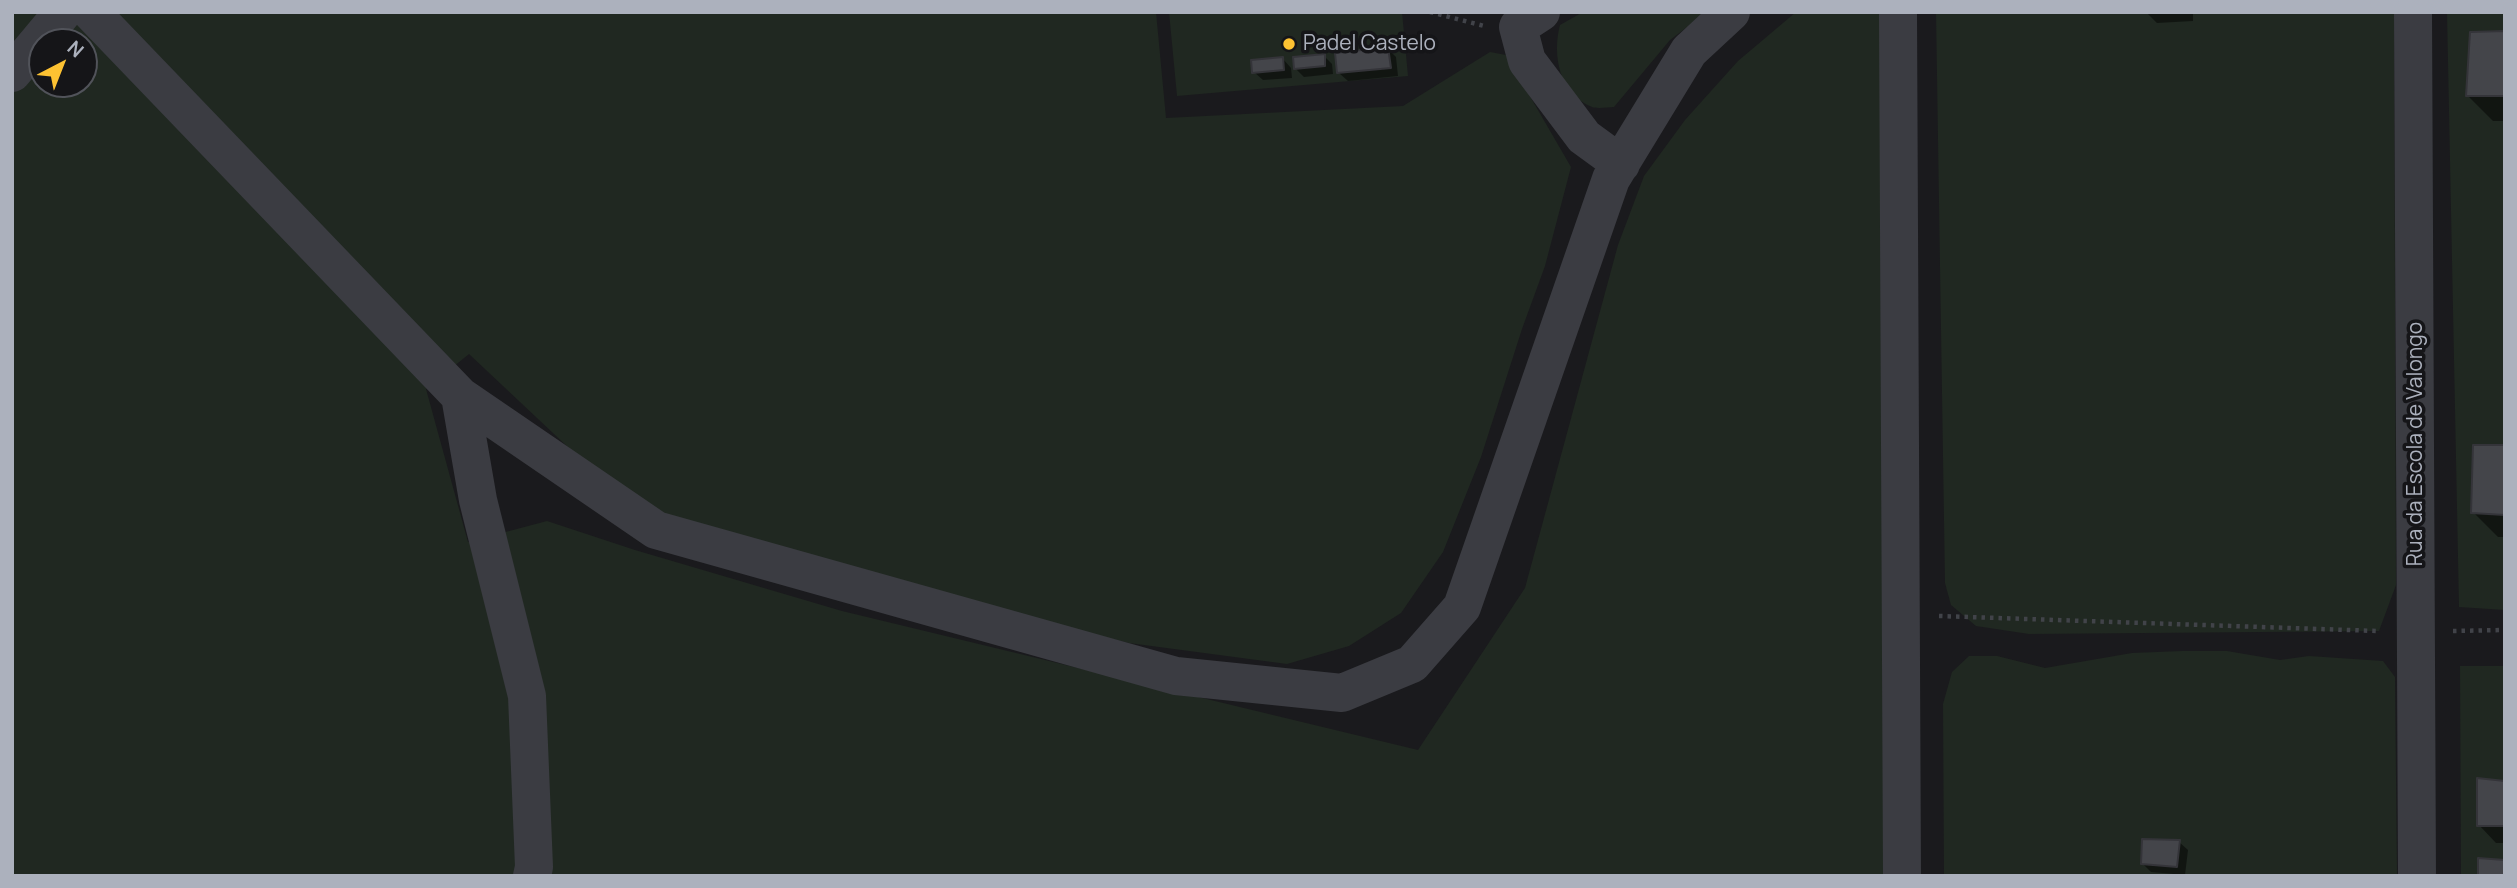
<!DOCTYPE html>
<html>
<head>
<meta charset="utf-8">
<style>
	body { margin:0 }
	#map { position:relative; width:2517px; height:888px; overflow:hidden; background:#1a1a1d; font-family:Manrope,sans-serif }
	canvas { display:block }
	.frame { position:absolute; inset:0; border:14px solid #acb1bd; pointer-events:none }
	.north { position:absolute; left:28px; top:28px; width:70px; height:70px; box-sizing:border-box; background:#151518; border:2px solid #51535a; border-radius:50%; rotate:42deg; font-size:19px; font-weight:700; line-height:28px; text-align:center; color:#acb1bd }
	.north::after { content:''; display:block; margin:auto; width:24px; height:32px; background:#fdc232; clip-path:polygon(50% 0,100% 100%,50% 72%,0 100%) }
</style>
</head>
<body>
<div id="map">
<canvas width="2517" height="888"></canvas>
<div class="frame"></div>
<div class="north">N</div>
</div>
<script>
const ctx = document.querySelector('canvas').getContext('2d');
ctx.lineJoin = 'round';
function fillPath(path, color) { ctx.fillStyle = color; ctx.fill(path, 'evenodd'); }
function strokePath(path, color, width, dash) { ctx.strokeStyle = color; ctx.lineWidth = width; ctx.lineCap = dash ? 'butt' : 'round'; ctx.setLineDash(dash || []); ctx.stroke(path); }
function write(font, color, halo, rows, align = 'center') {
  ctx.font = font + ' Manrope,sans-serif'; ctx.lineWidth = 7; ctx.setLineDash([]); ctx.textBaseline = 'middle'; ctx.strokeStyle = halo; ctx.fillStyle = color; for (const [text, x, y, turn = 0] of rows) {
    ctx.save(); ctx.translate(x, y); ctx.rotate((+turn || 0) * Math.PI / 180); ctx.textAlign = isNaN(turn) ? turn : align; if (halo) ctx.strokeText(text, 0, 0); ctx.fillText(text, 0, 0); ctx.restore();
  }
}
fillPath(new Path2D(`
	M12,12h1144l10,106 237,-12 87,-54 16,3 65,112 -26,99 -23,63 -41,128 -38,95 -42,61 -52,33 -62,18 -158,-21 -473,-113 -187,-176 -43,35 42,153 79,-21 88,29 207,61 576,139 107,-162 93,-343 26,-69 41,-56 53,-59 58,-49h102l4,864h-1890zM42,42h42v42h-42z
	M1169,12h233l6,64 -231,20z
	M1583,12h124l-37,28 -56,67c-6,0 -16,2 -22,0 -33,-13 -40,-52 -32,-82z
	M1936,12h458l2,573 -17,46 -350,3 -53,-8 -25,-21 -6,-22z
	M2447,12h58v598l-46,-3z
	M2182,651h45l53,9 29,-4 74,5 12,16 2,199h-453l-1,-172 9,-32 17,-16h28l48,12 87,-15z
	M2460,666h45v210h-44z`), '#202821');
fillPath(new Path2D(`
	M2146,12h47v9l-36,2z
	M2505,33v88h-12l-25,-25z
	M1388,49l8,8 2,19 -50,5 -9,-8z
	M1324,56l8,8 1,10 -29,3 -9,-9z
	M1283,59l8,9 1,10 -29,2 -9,-8z
	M2505,447v90h-7l-25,-25z
	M2505,783v60h-9l-17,-18z
	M2179,842l9,8 -3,25 -34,-3 -8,-8z`), '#0007');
const building = new Path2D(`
	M2505,31v65h-39l4,-64z
	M1388,47l3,21 -54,5 -2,-20z
	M1325,54v12l-31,3 -1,-12z
	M1283,57l1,13 -32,3 -1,-13z
	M2473,445h32v70l-34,-2z
	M2477,778l28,3v45h-28z
	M2142,839l38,1 -3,27 -36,-3z
	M2478,858l27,2v16h-27z`);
fillPath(building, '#44454a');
strokePath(building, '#343439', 2);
strokePath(new Path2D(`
	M1430,12l54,14
	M1939,616l439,15
	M2453,631l52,-1`), '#414349', 4.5, [3.5, 5]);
strokePath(new Path2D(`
	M91,12l369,384 196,134 520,146 166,17 70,-29 50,-57 149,-428 78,-128 42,-39
	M1541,12l-23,15 9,34 57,76 37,27
	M1898,12l4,864
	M2413,12l4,864
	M12,73l51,-61
	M460,396l18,104 49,196 7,171 -2,9`), '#3b3c42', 38);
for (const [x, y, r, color] of [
	[1289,44,7,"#fdc232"]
]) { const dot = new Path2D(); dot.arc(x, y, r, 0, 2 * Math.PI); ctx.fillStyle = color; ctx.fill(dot); strokePath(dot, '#151518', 2.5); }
write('21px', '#acb1bd', '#151518', [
	["Padel Castelo",1303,44]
], 'left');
write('21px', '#acb1bd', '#151518', [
	["Rua da Escola de Valongo",2416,444,-90]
]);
</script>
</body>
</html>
